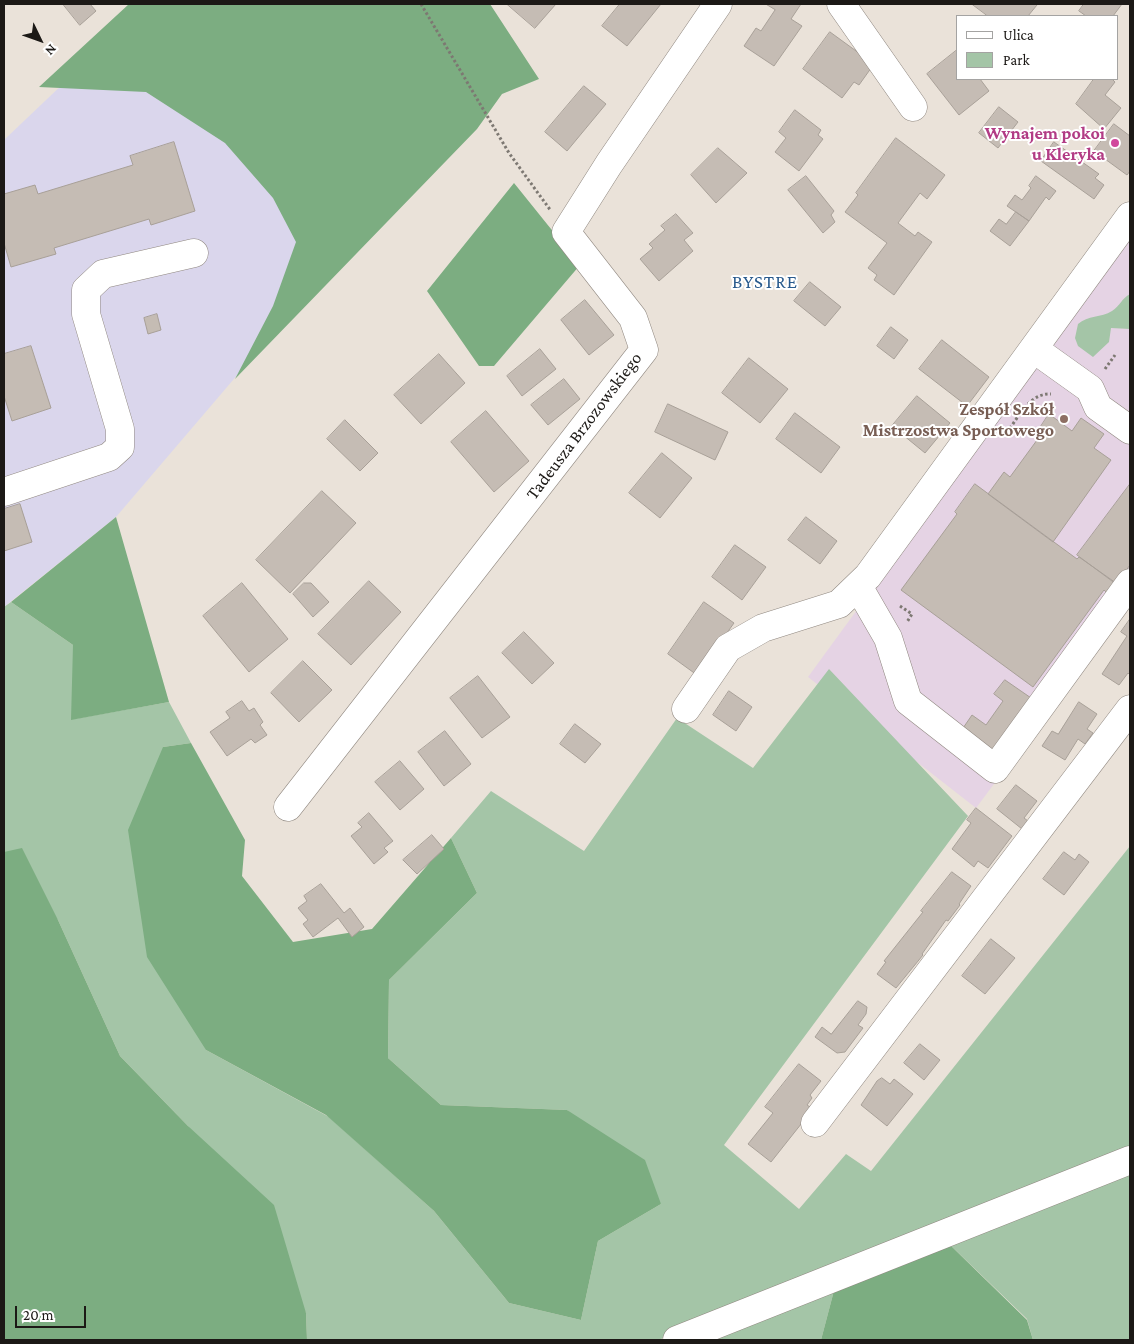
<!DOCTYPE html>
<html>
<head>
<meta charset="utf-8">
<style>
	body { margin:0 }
	#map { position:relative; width:1134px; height:1344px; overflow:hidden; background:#eae2d9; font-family:"Crimson Pro",serif }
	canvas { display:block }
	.frame { position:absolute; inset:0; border:5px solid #1c1916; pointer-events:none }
	.legend { position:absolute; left:956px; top:15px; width:162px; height:65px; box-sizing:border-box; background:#fff; border:1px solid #a4a3a2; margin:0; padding:6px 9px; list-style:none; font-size:15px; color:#1c1916 }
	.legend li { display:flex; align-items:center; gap:10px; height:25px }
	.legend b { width:25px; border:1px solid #a4a3a2 }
	.north { position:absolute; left:15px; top:15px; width:50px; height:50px; -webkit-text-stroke:4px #fff; paint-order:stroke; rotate:132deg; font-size:14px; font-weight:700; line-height:20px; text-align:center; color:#1c1916 }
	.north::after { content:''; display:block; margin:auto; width:18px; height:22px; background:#1c1916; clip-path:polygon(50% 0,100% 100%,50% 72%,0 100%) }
	.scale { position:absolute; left:15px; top:1306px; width:71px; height:22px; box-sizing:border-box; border:2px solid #1c1916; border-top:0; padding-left:6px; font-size:15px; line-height:18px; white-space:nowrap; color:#1c1916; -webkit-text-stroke:4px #fff; paint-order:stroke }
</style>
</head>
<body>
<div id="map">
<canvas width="1134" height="1344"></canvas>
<div class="frame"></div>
<ul class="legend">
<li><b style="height:6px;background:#fff"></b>Ulica</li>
<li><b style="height:14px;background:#a4c5a7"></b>Park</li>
</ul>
<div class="north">N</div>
<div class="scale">20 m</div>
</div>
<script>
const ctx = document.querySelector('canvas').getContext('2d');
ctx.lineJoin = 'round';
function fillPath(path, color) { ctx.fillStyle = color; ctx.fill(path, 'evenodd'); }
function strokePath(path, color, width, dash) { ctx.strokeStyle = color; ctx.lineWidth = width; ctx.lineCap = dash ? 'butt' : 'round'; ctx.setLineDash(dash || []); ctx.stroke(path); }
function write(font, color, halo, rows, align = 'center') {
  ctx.font = font + ' "Crimson Pro",serif'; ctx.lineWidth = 4; ctx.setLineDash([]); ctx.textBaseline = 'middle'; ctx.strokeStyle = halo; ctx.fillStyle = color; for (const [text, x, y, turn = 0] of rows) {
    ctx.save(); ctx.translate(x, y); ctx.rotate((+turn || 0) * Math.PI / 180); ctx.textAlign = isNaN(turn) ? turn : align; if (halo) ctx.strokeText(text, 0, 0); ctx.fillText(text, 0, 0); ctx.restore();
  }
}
fillPath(new Path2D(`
	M1130,236v366l-154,206 -168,-131z`), '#e5d3e4');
fillPath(new Path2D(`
	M147,4l186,259 -217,254 -112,90v-467z`), '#dad6ec');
fillPath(new Path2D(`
	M1130,294v35l-19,-1 -2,14 -16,15 -15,-11 -3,-8 3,-14c10,-9 23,-6 34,-13 8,-5 10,-13 18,-17z
	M11,602l62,43 1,74 95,-17 22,41 -28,4 43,303 123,67 105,94 75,92 72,17 17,-79 63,-37 -94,-94 -126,-5 -53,-47 1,-78 88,-87 -26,-55 40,-47 93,60 93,-133 76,50 76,-99 139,147 -244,329 75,64 47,-55 25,17 259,-325v302l-465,188 -5,4h-353l-1,-27 -118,-187 -68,-70 -62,-136 -54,-68v-245z
	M1130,1168v172h-97l-6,-21 -82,-79z
	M836,1283l-15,57h-128z`), '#a4c5a7');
fillPath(new Path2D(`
	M129,4h361l49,75 -37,15 -25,35 -242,250 38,-73 23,-64 -23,-44 -48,-55 -79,-51 -107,-5z
	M514,183l66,82 -86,101h-15l-52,-75z
	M116,517l53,185 -98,18 2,-75 -62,-43z
	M191,743l54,97 -3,36 51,66 79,-13 79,-91 26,55 -88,87 -1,78 53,47 126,5 78,50 16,44 -63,37 -17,79 -72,-17 -75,-92 -108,-96 -120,-65 -59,-93 -19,-127 35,-83z
	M22,848l36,72 62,136 68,70 86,79 32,108 1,27h-303v-488z
	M945,1240l82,80 6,20h-212l15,-57z`), '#7cad81');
const building = new Path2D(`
	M63,4h27l6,7 -16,14z
	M507,4h49l-21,24z
	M620,4h41l-34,42 -25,-20z
	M766,4h35l-10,15 11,7 -28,40 -30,-20 12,-18 5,3 14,-21z
	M972,4h64l1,1 -9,11h-40z
	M1084,4h38l-9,12h-27l-7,-5z
	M830,32l44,32 -15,21 -5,-3 -12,16 -39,-29z
	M957,50l1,29h22l9,12 -30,24 -32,-41z
	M1094,79h18l3,3 -10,13 16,13 -17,21 -28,-25z
	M584,86l22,18 -39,47 -22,-19z
	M999,107l19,15 -20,26 -19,-15z
	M795,110l26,20 -3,5 5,4 -24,32 -24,-19 11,-14 -7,-6z
	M1114,124l16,12v35l-3,4 -33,-24z
	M896,138l49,37 -18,24 -7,-6 -22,30 17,13 3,-4 14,10 -38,53 -20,-15 3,-5 -9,-7 19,-25 -42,-31 13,-17 -2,-2z
	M174,142l21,69 -44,14 -2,-6 -95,29 2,6 -45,13 -7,-24v-49l31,-9 3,9 95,-29 -3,-9z
	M1054,142l45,32 -4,4 9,7 -10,14 -53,-38z
	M718,148l29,25 -31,30 -25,-28z
	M806,176l28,35 -3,4 4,7 -12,11 -35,-43z
	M1036,176l20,15 -7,9 -3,-3 -17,24 -22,-15 8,-11 7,5 9,-12 -2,-2z
	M1016,212l13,9 -19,25 -20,-15 9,-12 7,5z
	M676,214l17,19 -9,7 9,11 -34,30 -19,-22 13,-11 -4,-4 16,-14 -4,-4z
	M810,282l31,25 -16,19 -31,-25z
	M585,300l29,35 -25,20 -28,-35z
	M157,314l4,16 -13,4 -4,-16z
	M891,327l17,13 -14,19 -17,-13z
	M942,340l47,37 -22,29 -48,-37z
	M31,346l20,62 -39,13 -8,-25v-42z
	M540,349l16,20 -34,27 -15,-20z
	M439,354l26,29 -44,41 -27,-29z
	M749,358l39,31 -28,34 -38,-30z
	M564,379l16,20 -32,26 -17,-20z
	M917,396l33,27 -25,30 -33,-27z
	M668,404l60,28 -13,28 -60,-28z
	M486,411l43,50 -35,31 -43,-50z
	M795,413l45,34 -19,26 -45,-34z
	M1049,414l23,17 9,-13 23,16 -10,14 17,12 -58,82 -65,-48 16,-22 6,5 30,-41 -4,-2z
	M345,420l33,33 -18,18 -33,-32z
	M662,453l30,25 -32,40 -31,-25z
	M975,484l102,75 2,-2 37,26 -8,11 -4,-4 -71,97 -132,-97 56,-76 -2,-2z
	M1130,484v81l-14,19 -39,-29z
	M322,491l34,32 -66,70 -34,-33z
	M20,504l12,38 -28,9v-42z
	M806,517l31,24 -17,23 -32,-24z
	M735,545l31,22 -24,33 -30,-23z
	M369,581l32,31 -50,53 -33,-31z
	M242,583l46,56 -39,33 -46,-56z
	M304,583h7l18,19 -16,15 -20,-23z
	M704,602l30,21 -37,52 -29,-21z
	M1130,619v56l-2,-2 -9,12 -17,-11 25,-38 -6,-4z
	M524,632l30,31 -22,21 -30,-31z
	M303,661l29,29 -33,32 -28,-29z
	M478,676l32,41 -28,21 -32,-40z
	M1005,680l29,20 -38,55 -35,-24 11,-16 14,10 17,-24 -9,-7z
	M729,691l23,16 -16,24 -23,-16z
	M242,701l7,10 5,-3 9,14 -3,3 7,10 -12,8 -4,-4 -24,17 -17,-24 20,-14 -4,-6z
	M1079,702l18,12 -10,15 6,4 -8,11 -7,-5 -13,21 -23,-14 10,-15 6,3z
	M575,724l26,20 -16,19 -25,-19z
	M445,731l26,33 -27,22 -26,-34z
	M400,761l24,28 -24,21 -25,-28z
	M1016,785l21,16 -13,17 4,3 -6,8 -25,-20z
	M976,808l36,28 -24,32 -10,-7 -4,6 -22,-18 19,-26 -4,-3z
	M369,813l24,28 -9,7 4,4 -14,12 -23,-28 11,-9 -4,-4z
	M432,835l12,14 -27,25 -14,-14z
	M1064,852l11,8 4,-6 10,8 -25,33 -21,-16z
	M952,872l19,14 -12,18 1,1 -12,16 -2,-1 -24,34 1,1 -27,33 -19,-14 9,-12 -2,-1 39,-49 -2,-1z
	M321,884l23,29 6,-5 14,19 -12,10 -14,-19 -25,19 -10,-13 5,-4 -10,-12 9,-7 -3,-5z
	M991,939l24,19 -30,36 -23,-18z
	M858,1001l9,6 -1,7 -8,11 5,3 -18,24 -8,1 -22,-16 7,-10 9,7z
	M920,1044l20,16 -16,20 -20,-17z
	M799,1064l22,17 -11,14 2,3 -5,7 6,4 -42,53 -23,-18 25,-31 -8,-6z
	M882,1078l8,6 4,-5 19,15 -26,32 -26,-21 16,-24z`);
fillPath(building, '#c5bcb4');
strokePath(building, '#a8a098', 1);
const minor = new Path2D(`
	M841,4l72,103
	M1034,349l56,40 8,18 32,23
	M4,492l105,-35 11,-10v-18l-34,-115v-24l17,-16 91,-21
	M858,586l30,52 20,63 87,68 135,-186
	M686,709l42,-61 35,-20 76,-24 29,-28 262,-360
	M288,807l356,-457 -11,-32 -67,-86 43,-68 109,-160
	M815,1123l315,-414
	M677,1340l453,-180`);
strokePath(minor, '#908880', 29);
strokePath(new Path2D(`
	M421,4l88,149 42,58
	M1105,369l10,-14
	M1007,432c12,-15 22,-39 44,-38
	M900,606l12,8 -5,8`), '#7d7872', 3, [2.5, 2.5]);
strokePath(minor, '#fff', 28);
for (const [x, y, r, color] of [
	[1115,143,5,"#d1479c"],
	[1064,419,5,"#8d6e63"]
]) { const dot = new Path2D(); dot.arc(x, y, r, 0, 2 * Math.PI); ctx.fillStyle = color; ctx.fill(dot); strokePath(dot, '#fff', 2); }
write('bold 18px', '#b23c85', '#fff', [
	["Wynajem pokoi",1105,133],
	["u Kleryka",1105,154]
], 'right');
write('bold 18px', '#785e54', '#fff', [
	["Zespół Szkół",1054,409],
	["Mistrzostwa Sportowego",1054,430]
], 'right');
write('18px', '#1c1916', '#fff', [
	["Tadeusza Brzozowskiego",584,426,-53]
]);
ctx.letterSpacing = '1px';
write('19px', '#295a8d', '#fff', [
	["BYSTRE",765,282]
]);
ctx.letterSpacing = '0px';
</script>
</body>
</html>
